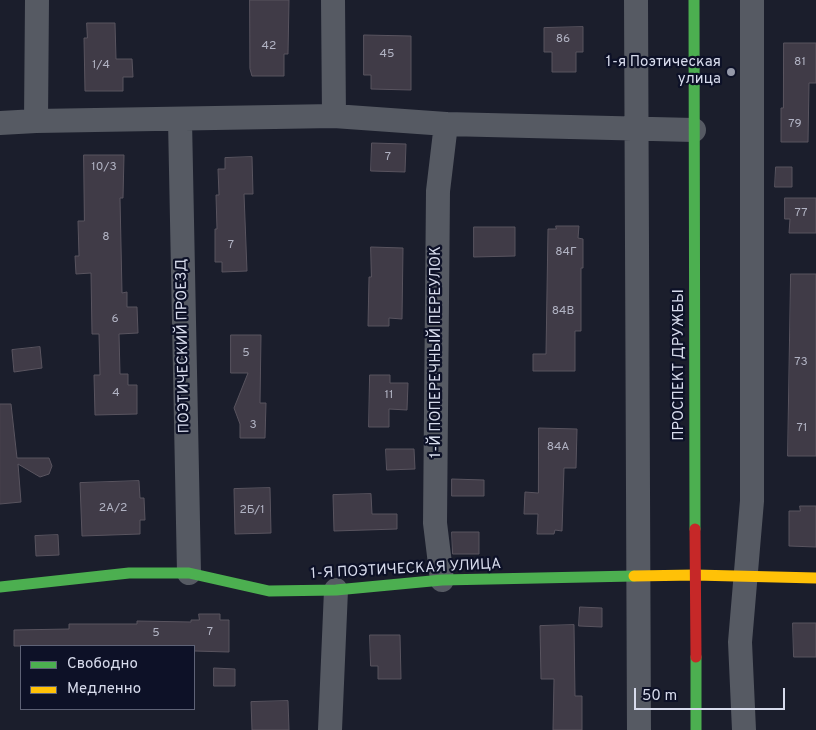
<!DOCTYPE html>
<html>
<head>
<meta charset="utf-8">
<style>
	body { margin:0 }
	#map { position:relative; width:816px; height:730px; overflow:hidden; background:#1b1e2c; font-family:Overpass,sans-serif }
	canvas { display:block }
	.legend { position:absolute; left:20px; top:645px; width:175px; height:65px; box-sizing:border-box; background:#0d1127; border:1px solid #5e6276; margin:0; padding:6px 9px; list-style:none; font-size:15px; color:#d7dbec }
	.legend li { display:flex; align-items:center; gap:10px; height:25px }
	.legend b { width:25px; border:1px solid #5e6276 }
	.scale { position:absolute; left:634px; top:688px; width:151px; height:22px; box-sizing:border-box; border:2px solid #d7dbec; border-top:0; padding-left:6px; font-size:15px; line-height:18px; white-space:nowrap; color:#d7dbec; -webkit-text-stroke:4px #0d1127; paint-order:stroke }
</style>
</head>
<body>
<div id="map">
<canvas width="816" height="730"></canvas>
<ul class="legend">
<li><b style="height:6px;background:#4caf50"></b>Свободно</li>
<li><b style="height:6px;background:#ffc107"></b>Медленно</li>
</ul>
<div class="scale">50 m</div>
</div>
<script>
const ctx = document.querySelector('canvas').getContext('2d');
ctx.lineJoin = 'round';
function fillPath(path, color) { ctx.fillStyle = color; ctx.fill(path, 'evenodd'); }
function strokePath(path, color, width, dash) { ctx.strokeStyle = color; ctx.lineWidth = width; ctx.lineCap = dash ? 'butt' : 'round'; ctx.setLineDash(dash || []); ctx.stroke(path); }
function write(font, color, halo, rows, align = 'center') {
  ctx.font = font + ' Overpass,sans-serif'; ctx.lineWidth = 4.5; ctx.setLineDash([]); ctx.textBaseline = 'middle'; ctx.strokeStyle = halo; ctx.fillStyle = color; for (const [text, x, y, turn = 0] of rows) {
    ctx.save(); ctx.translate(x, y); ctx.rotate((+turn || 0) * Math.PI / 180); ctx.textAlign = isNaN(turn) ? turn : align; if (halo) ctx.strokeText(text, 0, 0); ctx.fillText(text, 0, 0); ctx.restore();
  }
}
const building = new Path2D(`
	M250,0h39l-1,54h-4v22h-32l-2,-7z
	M87,23h28l1,36h16l1,18h-10v14h-38l-1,-53h3z
	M583,27v25h-7v20h-24v-20h-8v-24z
	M364,35l47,1v54l-40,-1v-14h-7z
	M784,43h32v40h-7l-1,59h-27v-34h2z
	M372,143l34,1 -1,28 -34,-1z
	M84,155h40l-1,43h-3l2,95 5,-1v15h10l1,26 -19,1 1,40h8v11h9v29l-42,1 -1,-40h6l-1,-41h-7l-1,-61 -15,1 -1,-18h4l-1,-35h6z
	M252,157l1,37h-9l3,77 -25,1v-10h-7v-33h2l-1,-34h3l-1,-26h7v-11z
	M776,167h16v20h-17z
	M785,198h31v35h-27l1,-14h-5z
	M556,226h23l-1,12 5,1v29h-2v63h-6v40h-42v-17h13l2,-125h8z
	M474,227h41v29l-41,1z
	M371,247l32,1 -1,71 -13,-1v8h-21l1,-49h2z
	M791,274h25v182h-28z
	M231,335h30l-1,68h6l-1,35h-25v-14l-6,-16 14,-35h-17z
	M40,347l2,21 -28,4 -2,-22z
	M370,375h20v8h18l-1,27 -18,-1v18h-20z
	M0,404h11l6,54h32l3,8 -3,8 -9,3 -22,-13 3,38 -21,2z
	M539,428l38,1 -1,39h-12l-2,63 -7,-1 -1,4h-17l1,-20h-14l1,-22 13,1z
	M386,449h28l1,20 -28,1z
	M452,479l32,1v16h-32z
	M139,481l1,17h4l1,22h-5v14l-58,2 -2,-53z
	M270,488l1,45 -36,1 -1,-45z
	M371,494l1,20h25v15l-63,2 -1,-36z
	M800,506h16v41l-27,-1v-35h11z
	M452,532h27v22h-26z
	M58,535l1,20 -23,1 -1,-20z
	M580,607l22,1v19l-23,-1z
	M199,614h21v6h9v32l-35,-1v-5h-180v-16l55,-1v-5h68v-3l54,1v-2h8z
	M793,623h23v34h-22z
	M574,625l1,71h7v34h-29l1,-51h-13l-1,-53z
	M370,635h30l1,44h-23v-13h-7z
	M214,668l21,1v17h-21z
	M288,701l1,29h-37l-1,-28z`);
fillPath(building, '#403b47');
strokePath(building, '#59545f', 1);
strokePath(new Path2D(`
	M333,0l1,116
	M636,0l3,730
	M180,120l9,453
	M36,121l1,-121
	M0,123l36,-2 298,-5 112,8 248,6
	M442,580l-7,-57 3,-332 8,-67
	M330,730l6,-140
	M744,730l-4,-88 12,-141v-501`), '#565a63', 24);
strokePath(new Path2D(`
	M694,0l1,529
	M0,587l129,-14h60l80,18 67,-1 106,-10 192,-4
	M696,657v73`), '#4caf50', 11);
strokePath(new Path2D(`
	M634,576l61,-1 121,3`), '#ffc107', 11);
strokePath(new Path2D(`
	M695,529l1,128`), '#c62828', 11);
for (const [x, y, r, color] of [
	[731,72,5,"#9599a9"]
]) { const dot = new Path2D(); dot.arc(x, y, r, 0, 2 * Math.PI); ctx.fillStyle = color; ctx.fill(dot); strokePath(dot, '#0d1127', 2); }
write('12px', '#b1b3c3', null, [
	["86",563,40],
	["42",269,47],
	["45",387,55],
	["81",800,63],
	["1/4",101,66],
	["79",795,125],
	["7",388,158],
	["10/3",104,168],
	["77",801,214],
	["8",106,238],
	["7",231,246],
	["84Г",566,253],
	["84В",563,312],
	["6",115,320],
	["5",246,354],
	["73",801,363],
	["4",116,394],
	["11",389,396],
	["3",253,426],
	["71",802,429],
	["84А",558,448],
	["2А/2",113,509],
	["2Б/1",252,511],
	["7",210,633],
	["5",156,634]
]);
write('15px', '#d7dbec', '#0d1127', [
	["1-я Поэтическая",721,63],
	["улица",721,80]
], 'right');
write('15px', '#d7dbec', '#0d1127', [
	["ПОЭТИЧЕСКИЙ ПРОЕЗД",184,346,-91],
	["1-Й ПОПЕРЕЧНЫЙ ПЕРЕУЛОК",437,352,-90],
	["ПРОСПЕКТ ДРУЖБЫ",680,365,-90],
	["1-Я ПОЭТИЧЕСКАЯ УЛИЦА",406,570,-3]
]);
</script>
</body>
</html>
